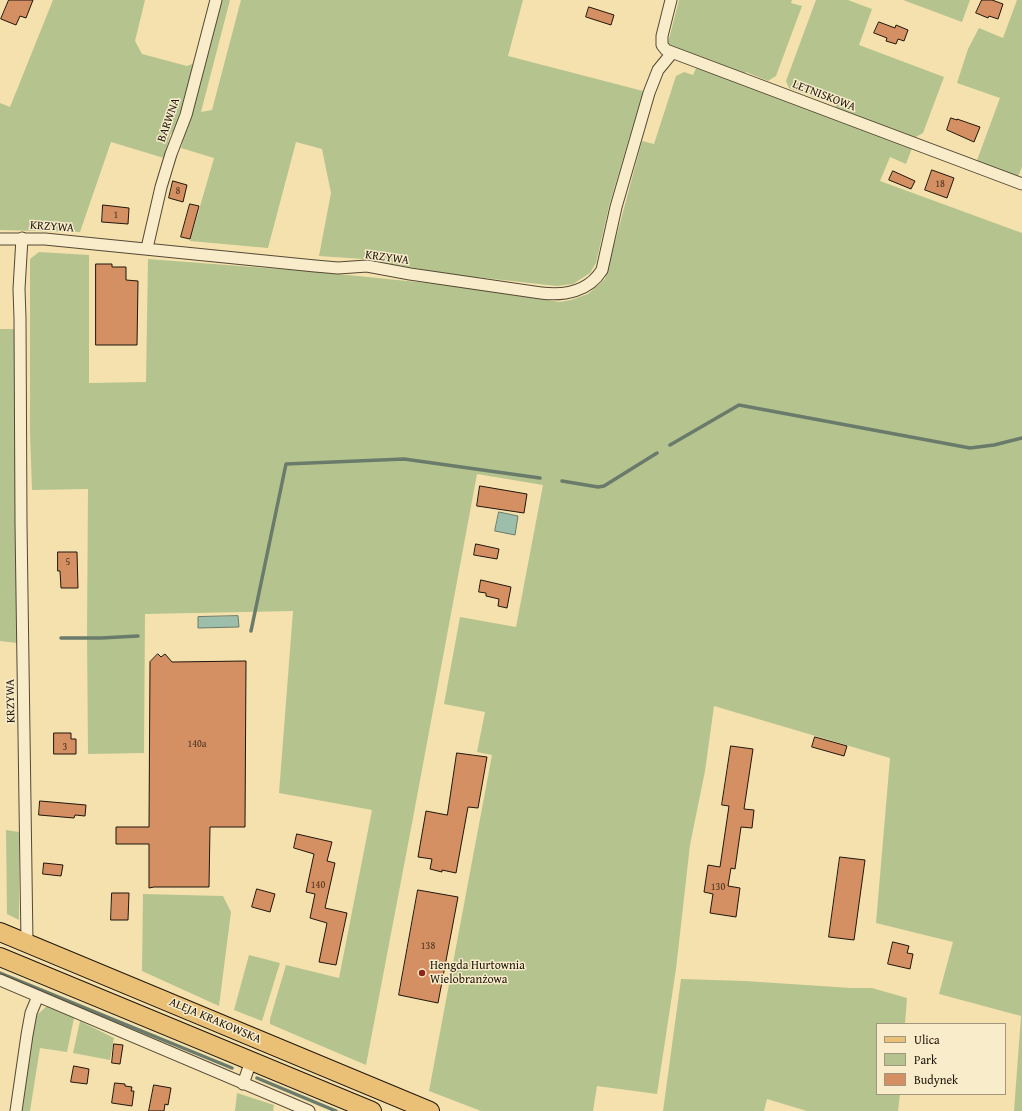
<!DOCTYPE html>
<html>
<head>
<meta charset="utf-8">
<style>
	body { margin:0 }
	#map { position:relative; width:1022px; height:1111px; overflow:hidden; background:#f4e1ae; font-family:"Gentium Book Plus",serif }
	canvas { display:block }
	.legend { position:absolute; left:876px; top:1023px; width:130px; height:72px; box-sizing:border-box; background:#f8ecca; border:1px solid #a1967e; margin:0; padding:5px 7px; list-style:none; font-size:12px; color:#1f160c }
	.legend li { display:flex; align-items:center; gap:8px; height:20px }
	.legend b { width:20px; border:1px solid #a1967e }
</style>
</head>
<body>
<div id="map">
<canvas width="1022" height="1111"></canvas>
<ul class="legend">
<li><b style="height:5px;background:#eac077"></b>Ulica</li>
<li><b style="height:11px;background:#b5c48f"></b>Park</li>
<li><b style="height:11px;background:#d48f62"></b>Budynek</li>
</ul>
</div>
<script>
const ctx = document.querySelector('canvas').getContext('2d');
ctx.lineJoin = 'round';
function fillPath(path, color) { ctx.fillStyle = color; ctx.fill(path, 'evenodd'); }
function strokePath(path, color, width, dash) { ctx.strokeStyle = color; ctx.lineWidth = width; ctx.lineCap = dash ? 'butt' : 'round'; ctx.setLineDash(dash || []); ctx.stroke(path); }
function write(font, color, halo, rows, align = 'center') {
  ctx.font = font + ' "Gentium Book Plus",serif'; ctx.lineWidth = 3; ctx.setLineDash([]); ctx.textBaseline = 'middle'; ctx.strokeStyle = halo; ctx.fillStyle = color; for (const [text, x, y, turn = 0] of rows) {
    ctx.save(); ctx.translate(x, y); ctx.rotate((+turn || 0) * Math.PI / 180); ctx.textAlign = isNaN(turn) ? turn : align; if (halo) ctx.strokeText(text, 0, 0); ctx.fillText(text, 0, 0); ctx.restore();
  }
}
fillPath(new Path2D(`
	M53,0h92l-10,41 7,13 45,12 8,-3 -16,60 -9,12 -6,23 -53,-16 -31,90 -80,-2v-127l10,4z
	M221,0h9l-29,112 11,-2 29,-110h282l-15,56 135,35 -34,115 -13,57 -6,10 -17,11 -16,2 -109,-12 -84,-15 -45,-3 12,-63 -9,-44 -26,-7 -28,106 -78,-7 24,-83 -33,-10z
	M679,0h113l-1,3 11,3 -26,70 -8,5 -22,-9 -2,5 -77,-30z
	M816,0h32l24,9 -13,36 85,32 -21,56 -9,5 -80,-28 2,-5 -47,-17 -3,-7z
	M903,0h67l-8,22z
	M1017,0h5v167l-5,12 -41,-16 24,-65 -43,-15 11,-34 11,-21 24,10z
	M697,66l215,82 -6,16 -16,-7 -10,24 142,52v878h-8l7,-95 -82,-22 14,-52 -77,-19 14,-165 -176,-52 -9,65 -15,74 -14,124 -19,125 -60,-8 -4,25h-112l-52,-20 63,-336 -15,-3 8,-40 -41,-8 16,-87 56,10 27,-142 -66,-11 -64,344 -47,247 -96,-41v-5l16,-54 53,13 33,-168 -93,-17 14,-182 -148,3 -1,139 -56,1 -1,-121 1,-144 -56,1 -2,-57v-174l9,-7 50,3v128l57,-1 2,-123 170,13 129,13 113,17 11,-2 17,-6 17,-15 37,-138 12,3 22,-68 8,-4 9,3z
	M0,329h15l2,314 -17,-2z
	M6,830l13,2v88l-12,-6z
	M143,894l80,2 8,16 -12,94 -77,-35z
	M249,955l31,8 -18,58 -28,-11z
	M681,979l64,2 106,7h21l35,10 -2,26h-28v70h23l-2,17h-91l-40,-12 -3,12h-101z
	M47,1006l27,12 -7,34 -27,-4 -10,63h-10l14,-87 3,-9z
	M80,1021l34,17 -4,22 -37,-7z
	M237,1093l37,12 -1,6h-38z`), '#b5c48f');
const water = new Path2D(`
	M499,512l19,4 -3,19 -20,-4z
	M238,616l1,11 -41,1v-11z`);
fillPath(water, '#9cbeaa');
strokePath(water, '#6a7b6b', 1);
strokePath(new Path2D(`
	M670,445l69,-40 231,43 24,-3 28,-7
	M562,481l36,6 6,-1 53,-33
	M251,631l35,-167 118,-5 136,19
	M61,638h40l37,-2
	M0,973l232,95
	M257,1078l79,33`), '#6a7b6b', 3.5);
const building = new Path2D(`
	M9,0h24l-7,18 -6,-2 -4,9 -15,-6z
	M982,0h10l11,4 -5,15 -9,-3 -1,2 -12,-5z
	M589,7l25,8 -3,10 -25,-8z
	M879,22l16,6 1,-3 12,5 -4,11 -6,-2 -2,5 -10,-3 1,-3 -13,-5z
	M951,118l6,2v-1l23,8 -6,15 -27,-12z
	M932,170l22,8 -7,20 -22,-8z
	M893,171l22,10 -4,8 -22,-9z
	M173,181l14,4 -4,17 -14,-4z
	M190,204l9,2 -9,33 -9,-2z
	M103,205l26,3 -1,16 -26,-2z
	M96,264h16v3h14v13l12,1 -1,64h-41z
	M480,486l47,8 -3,19 -47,-7z
	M476,544l23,5 -2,10 -23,-4z
	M58,552h19l1,36h-17l-1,-17h-2z
	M481,580l30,7 -4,21 -9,-2 1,-7 -13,-3v-3l-7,-1z
	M158,654l3,3 4,-3 7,8 74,-1 -1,166h-35l-1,60h-55l-5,1v-44h-33v-17h33l1,-165z
	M54,733h17v6h5v15h-22z
	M815,737l32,9 -3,10 -32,-9z
	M731,746l22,3 -9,60 10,1 -2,18 -11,-1 -6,42 -4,-1 -3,18 12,2 -4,29 -26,-4 3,-19 -9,-2 4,-27 12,2 9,-61 -7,-1z
	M457,753l30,4 -9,51 -10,-1 -12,66 -14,-3v2l-12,-3 2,-10 -14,-2 8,-46 21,4z
	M40,801l46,4 -1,11 -10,-1 -1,3 -35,-3z
	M297,834l35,8 -5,19 8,2 -10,45 22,5 -11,52 -17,-3 8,-39 -17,-5 5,-24 -9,-2 8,-38 -20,-6z
	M840,857l25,3 -11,80 -25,-3z
	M44,863l19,2 -2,11 -18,-2z
	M257,889l18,5 -5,18 -18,-5z
	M418,890l40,7 -20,106 -39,-8z
	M112,893h17l-1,27h-17z
	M893,942l16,4 -2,7 6,1 -3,15 -22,-5z
	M114,1044l9,1 -3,19 -8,-1z
	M74,1066l15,3 -2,15 -16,-2z
	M115,1083l10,1v2l7,1 -1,4h3l-2,15 -20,-3z
	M154,1085l17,3 -3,17 -3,-1 -1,7h-15z`);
fillPath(building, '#d48f62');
strokePath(building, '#1f160c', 1);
const minor = new Path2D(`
	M671,0l-9,36v9l4,5 356,134
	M22,238l-3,51 1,29 1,206 6,419
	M0,239h45l270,27 23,2 29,-2 43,8 131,19c24,3 48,-2 61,-23l14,-63 33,-114 9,-23 14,-17
	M147,248l14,-61 10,-33 15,-39 30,-115
	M0,980l309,131
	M243,1084l8,-23
	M16,1111l11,-76 4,-22 7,-17`);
const primary = new Path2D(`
	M0,932l430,179
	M0,957l372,154`);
strokePath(minor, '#544934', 13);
strokePath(primary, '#1f160c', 20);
strokePath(minor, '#f8ecca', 11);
strokePath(primary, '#eac077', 18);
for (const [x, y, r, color] of [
	[422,973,4,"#8f2418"]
]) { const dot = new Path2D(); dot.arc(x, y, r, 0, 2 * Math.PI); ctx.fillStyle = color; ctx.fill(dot); strokePath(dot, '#f8ecca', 1.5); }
write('10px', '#4c3422', null, [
	["18",940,184],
	["8",178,191],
	["1",116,215],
	["5",68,562],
	["140a",197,744],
	["3",65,747],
	["140",318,885],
	["130",718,887],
	["138",428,946]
]);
write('12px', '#1f160c', '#f8ecca', [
	["LETNISKOWA",824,96,21],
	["BARWNA",169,120,-71],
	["KRZYWA",52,227,4],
	["KRZYWA",387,258,8],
	["KRZYWA",11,701,-91],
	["ALEJA KRAKOWSKA",215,1021,23]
]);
write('12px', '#1f160c', '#f8ecca', [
	["Hengda Hurtownia",430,966],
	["Wielobranżowa",430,980]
], 'left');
</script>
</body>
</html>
